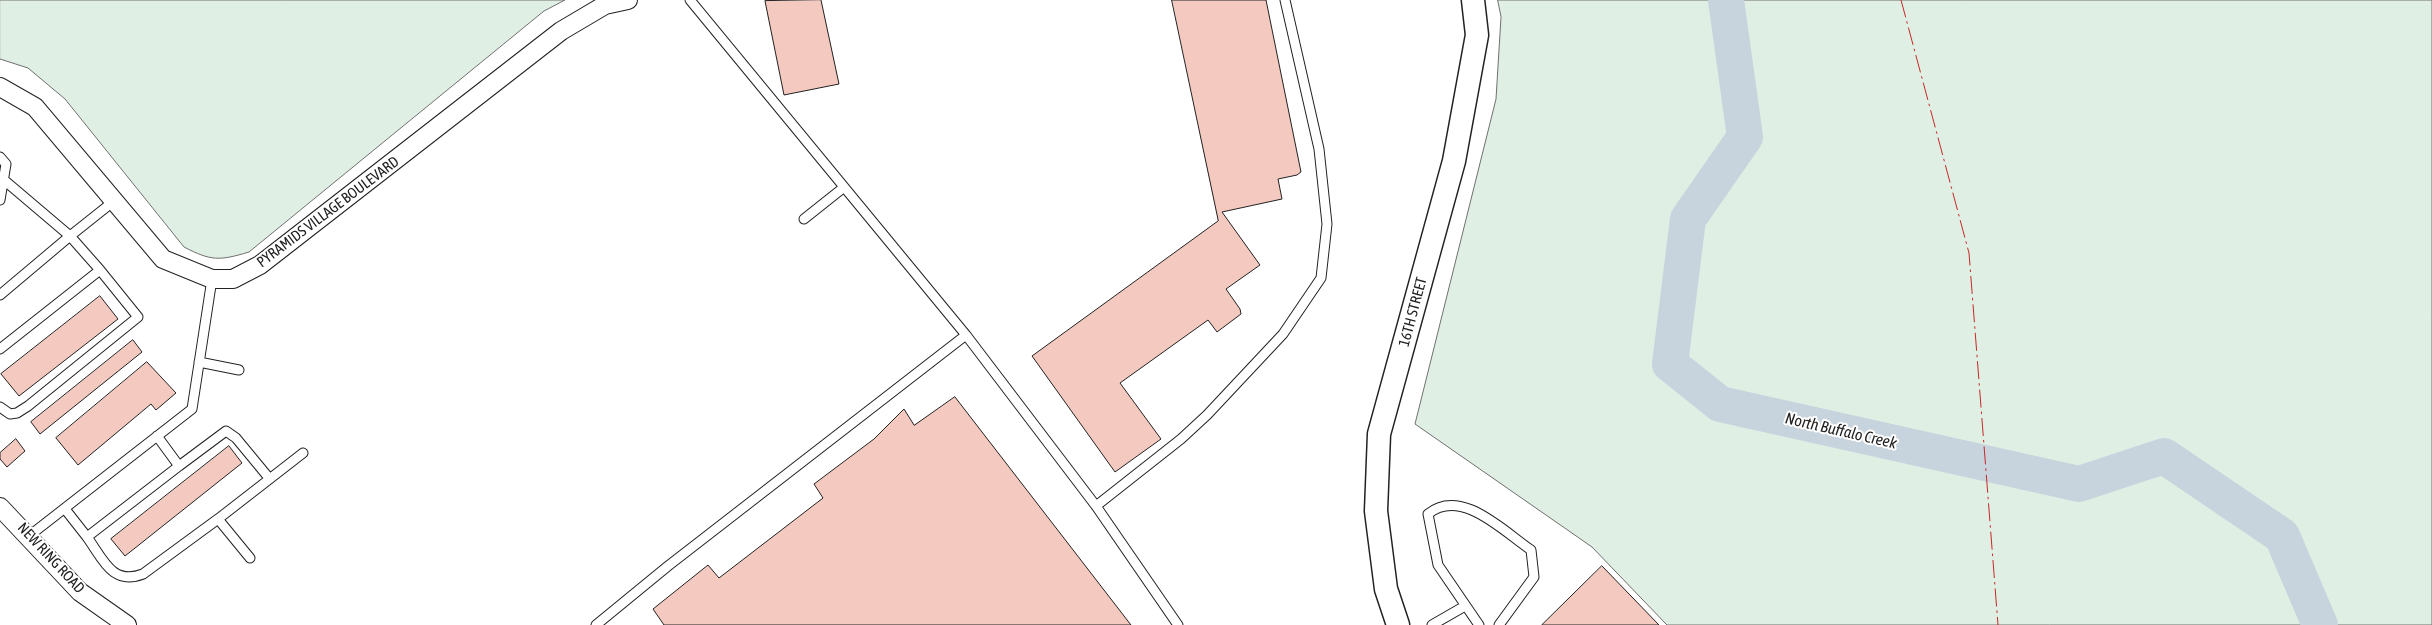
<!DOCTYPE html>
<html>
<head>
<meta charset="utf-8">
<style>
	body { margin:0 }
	canvas { display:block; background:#fff }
</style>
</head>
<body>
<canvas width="2432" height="625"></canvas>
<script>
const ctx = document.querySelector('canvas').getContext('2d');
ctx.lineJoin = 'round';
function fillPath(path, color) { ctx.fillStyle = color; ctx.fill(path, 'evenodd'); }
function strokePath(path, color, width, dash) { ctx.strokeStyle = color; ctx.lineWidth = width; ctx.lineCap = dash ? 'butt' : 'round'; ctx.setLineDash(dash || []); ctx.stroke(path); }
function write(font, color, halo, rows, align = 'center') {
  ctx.font = font + ' "Asap Condensed",sans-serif'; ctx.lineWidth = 4; ctx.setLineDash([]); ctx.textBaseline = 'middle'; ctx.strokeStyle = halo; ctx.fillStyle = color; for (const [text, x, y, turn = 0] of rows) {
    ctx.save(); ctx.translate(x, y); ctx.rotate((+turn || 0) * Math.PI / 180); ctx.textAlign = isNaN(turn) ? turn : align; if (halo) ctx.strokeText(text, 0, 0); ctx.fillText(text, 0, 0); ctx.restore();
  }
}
const green = new Path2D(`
	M0,0h565l-21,11 -295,241c-30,9 -38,9 -65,-5l-119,-148 -37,-31 -28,-9z
	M1498,0h934v625h-765l-75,-78 -177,-123 81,-325 5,-82z`);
fillPath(green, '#e0efe3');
strokePath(green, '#6f6f6f', 1);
strokePath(new Path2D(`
	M1726,0l19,137 -57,82 -18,145 50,40 359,80 85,-28 118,80 38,89`), '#c7d3dd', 36);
const building = new Path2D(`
	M821,0l18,84 -55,11 -19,-94z
	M1172,0h94l35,172 -4,3 -19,4 4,20 -60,13 38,53 -34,24 14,20 1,5 -24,18 -9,-12 -88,63 41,56 -46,33 -83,-116 186,-135z
	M100,296l18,23 -99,77 -18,-22z
	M133,340l9,12 -102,82 -9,-12z
	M147,362l29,31 -20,17 -5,-6 -73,61 -22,-27z
	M955,397l176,228h-467l-11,-16 55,-44 11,13 104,-80 -9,-14 60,-45 30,-30 10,16z
	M16,439l9,12 -18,16 -7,-8v-6z
	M229,446l13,17 -117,93 -14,-17z
	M1602,566l57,59h-117z`);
fillPath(building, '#f3c9c0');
strokePath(building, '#222', 1);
const service = new Path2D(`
	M690,0l276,335 130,171 82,119
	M0,157l6,7 -6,36
	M4,180l66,56 44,-35
	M804,219l39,-31
	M0,295l70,-59 30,34 -100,79
	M199,362l40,8
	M0,407l10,7 7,-1 11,-7 110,-89 -38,-47
	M179,466l47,-35 10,7 33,40
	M1096,506l85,-67 26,-24 76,-81 38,-56 6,-54 -8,-75 -34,-149
	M65,509l22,28 92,-71 -22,-30
	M218,519l85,-66
	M29,536l163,-127 20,-130
	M87,537c16,22 25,49 56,37l75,-55 32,39
	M596,625l72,-59 298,-231
	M1432,625l33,-19
	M1479,625l-41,-60 -10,-51c33,-27 75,17 103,36l3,27 -35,48`);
const minor = new Path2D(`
	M0,87l35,20 128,152 49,20h21l27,-14 301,-234 44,-26 23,-5
	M0,507l80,85 47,33`);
const tertiary = new Path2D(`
	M1398,625l-12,-36 -10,-78 3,-77 75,-273 23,-126 -4,-35`);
strokePath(service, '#222', 11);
strokePath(minor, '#222', 20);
strokePath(tertiary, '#222', 25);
strokePath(service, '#fff', 9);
strokePath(minor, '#fff', 18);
strokePath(tertiary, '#fff', 22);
strokePath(new Path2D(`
	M1901,0l68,253 29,372`), '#c62828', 1, [18, 4, 2.5, 4]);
write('15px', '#222', '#fff', [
	["PYRAMIDS VILLAGE BOULEVARD",328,212,-37],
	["16TH STREET",1413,312,-75],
	["NEW RING ROAD",51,558,47]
]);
write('italic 16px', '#222', '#fff', [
	["North Buffalo Creek",1841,431,13]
]);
</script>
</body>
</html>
